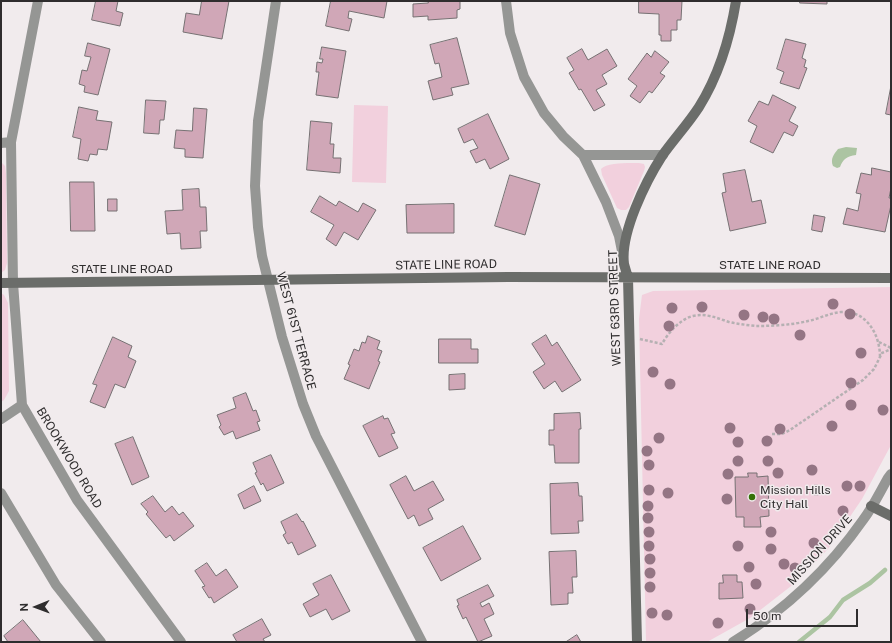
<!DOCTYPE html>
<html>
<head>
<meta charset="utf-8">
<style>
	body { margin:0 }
	#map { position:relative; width:892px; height:643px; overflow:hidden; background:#f1ebed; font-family:"Public Sans",sans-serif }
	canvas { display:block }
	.frame { position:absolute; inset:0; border:2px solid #2f2d2e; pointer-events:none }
	.north { position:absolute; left:16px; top:587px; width:40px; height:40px; -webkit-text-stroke:3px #f1ebed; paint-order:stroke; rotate:269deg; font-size:11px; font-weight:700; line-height:16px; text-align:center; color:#2f2d2e }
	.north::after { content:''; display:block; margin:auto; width:14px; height:18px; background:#2f2d2e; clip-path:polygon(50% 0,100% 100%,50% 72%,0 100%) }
	.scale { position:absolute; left:746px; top:609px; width:112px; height:18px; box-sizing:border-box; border:2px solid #2f2d2e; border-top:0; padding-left:5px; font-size:12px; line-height:14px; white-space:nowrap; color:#2f2d2e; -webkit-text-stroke:3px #f1ebed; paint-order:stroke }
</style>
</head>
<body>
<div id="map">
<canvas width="892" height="643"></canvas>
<div class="frame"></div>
<div class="north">N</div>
<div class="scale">50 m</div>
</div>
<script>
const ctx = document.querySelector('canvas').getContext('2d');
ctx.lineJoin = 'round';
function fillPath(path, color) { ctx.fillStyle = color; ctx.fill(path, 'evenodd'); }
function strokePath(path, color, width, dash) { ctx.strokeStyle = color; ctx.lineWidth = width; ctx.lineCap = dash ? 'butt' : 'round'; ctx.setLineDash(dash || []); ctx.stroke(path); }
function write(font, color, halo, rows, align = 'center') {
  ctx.font = font + ' "Public Sans",sans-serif'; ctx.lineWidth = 3; ctx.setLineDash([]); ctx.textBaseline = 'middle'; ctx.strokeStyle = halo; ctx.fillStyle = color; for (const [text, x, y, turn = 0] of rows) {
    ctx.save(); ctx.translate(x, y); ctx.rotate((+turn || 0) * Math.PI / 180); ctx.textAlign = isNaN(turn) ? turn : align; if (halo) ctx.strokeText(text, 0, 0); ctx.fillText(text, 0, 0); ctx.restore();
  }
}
fillPath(new Path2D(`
	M354,105l34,1 -2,77 -34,-1z
	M1,162l4,4 1,8 1,89 -2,7 -4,3z
	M639,163l5,1 1,3 -1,4 -15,36 -3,3h-5l-4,-2 -15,-33 -1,-6c6,-7 29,-6 38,-6z
	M891,287v158l-29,54 -34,50 -33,34 -45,35 -43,24h-61l-7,-323 3,-24 11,-4z
	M1,293l3,2 4,8 1,88 -5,9 -3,2z`), '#f2d0dd');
fillPath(new Path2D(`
	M846,147l11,1 -1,7c-9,1 -13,4 -16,12l-3,1 -4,-2c-3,-7 1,-12 5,-17z`), '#acc4a2');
strokePath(new Path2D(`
	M799,642l31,-25 13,-17 27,-17 15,-13`), '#acc4a2', 4.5);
const building = new Path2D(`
	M96,1h22l-2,10 7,2 -3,13 -28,-6z
	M202,1h27l-7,38 -39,-7 3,-19 13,2z
	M331,1h56l-3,17 -35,-7 -1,7 4,1 -3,12 -23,-5z
	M428,1h32v8l-3,1v8l-29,2v-4l-15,1v-13l15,-1z
	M639,1h43l-1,19h-4v10h-6v11h-10v-6h-2v-21l-20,-1z
	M800,1h27v3l-27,-1z
	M457,38l12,46 -18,4 2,7 -20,5 -5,-19 14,-4 -3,-14 -4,1 -5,-19z
	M786,39l20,5 -4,14 4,2 -2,7 3,1 -8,21 -19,-6 4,-11 -7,-3z
	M88,43l22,6 -12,46 -14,-3 1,-6 -6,-2 3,-14 5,1 4,-14 -6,-1z
	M322,47l24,4 -8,47 -22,-3 3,-23h-3l1,-10 5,1 1,-4h-3z
	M582,49l6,11 19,-11 10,17 -15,9 5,9 -11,6 9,15 -11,6 -13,-22 -2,1 -10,-17 5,-3 -7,-12z
	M655,51l14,11 -9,11 5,3 -13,17 -3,-2 -9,12 -10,-7 7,-10 -9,-7 19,-26 4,4z
	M891,86v29l-5,-1z
	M773,95l23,12 -7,14 9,5 -5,10 -9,-4 -11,21 -23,-11 7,-16 -9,-5 11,-20 9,4z
	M146,100l20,1 -2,19h-4l-1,14 -15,-1z
	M79,107l19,4 -2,9 16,2 -5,28 -9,-1 -1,6 -7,-1 -2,7 -10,-2 3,-20 -8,-2z
	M194,108l13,1 -4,49 -18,-1v-8l-11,-1 2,-18 16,1z
	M488,114l21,45 -19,10 -5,-10 -9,4 -6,-12 8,-3 -5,-9 -9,4 -6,-14z
	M311,121l21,2 -2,21h4l-1,14h8l-1,15 -33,-3z
	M872,168l19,4v16l-2,10h2v7l-6,27 -42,-8 4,-16 11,3 3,-17 -5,-1 5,-20 10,2z
	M745,170l7,32 9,-2 5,23 -36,8 -8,-38 4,-1 -3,-18z
	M510,175l30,9 -15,51 -30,-9z
	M70,182h24l1,49h-24z
	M199,189l1,18h6l1,24h-7l1,17 -20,1 -1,-16 -13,1 -2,-23 18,-1 -1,-20z
	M320,196l16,10 3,-5 19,11 5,-9 13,7 -18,30 -14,-8 -8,14 -10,-7 8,-14 -23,-13z
	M108,199h9v12h-9z
	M454,204v29h-47l-1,-28z
	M814,215l11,2 -3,15 -10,-2z
	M546,335l6,11 5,-4 24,38 -19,12 -7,-11 -11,8 -11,-17 12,-8 -13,-20z
	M368,336l12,5 -3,8 5,2 -4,10 2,1 -11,27 -25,-10 6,-14 -2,-1 6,-15 5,2 3,-9 3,1z
	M113,337l19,9 -4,11 8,4 -11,27 -10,-4 -10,24 -15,-6 7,-17 -4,-1z
	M439,339h32v10h7v14h-39z
	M465,374v15l-16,1v-15z
	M246,393l7,18 3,-1 4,11 -3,1 3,8 -24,9 -3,-8 -9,4 -5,-8 2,-2 -4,-10 19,-7 -3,-10z
	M580,413l1,16h-2v34h-24l-1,-18h-5v-15h5v-16z
	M383,416l1,3 4,-1 7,15 -4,1 7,14 -19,9 -16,-31z
	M133,437l16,40 -17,8 -17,-41z
	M271,455l13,28 -17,8 -4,-8 -2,2 -6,-12 2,-1 -4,-9z
	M748,473h9v4l11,-1 1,40 -9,1 1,10h-17v-10h-8l-1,-40h13z
	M406,476l8,15 19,-10 11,19 -16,9 5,10 -14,7 -5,-11 -6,4 -18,-34z
	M578,483l1,13h3l1,25h-5l1,12 -28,1 -1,-50z
	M254,486l7,15 -17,8 -6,-14z
	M153,496l12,16 7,-6 7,9 4,-3 11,14 -20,15 -4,-6 -4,3 -20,-24 2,-2 -7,-8z
	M297,514l5,8 1,-1 13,25 -18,9 -6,-13 -4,2 -5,-9 3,-2 -5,-11z
	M463,526l18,33 -40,22 -18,-33z
	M576,551l1,26h-5l1,16h-5v11l-17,1 -2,-53z
	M207,563l9,13 10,-7 12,18 -24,16 -3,-6 -2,1 -7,-11 3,-1 -10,-15z
	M331,575l19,36 -18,9 -6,-11 -16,8 -7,-13 16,-9 -6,-11z
	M723,575h14v7h5l1,16 -24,1v-16h4z
	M488,585l6,11 -14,7 2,4 7,-4 5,11 -10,5 8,17 -14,6 -12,-25 -3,2 -6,-13 2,-1 -2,-5z
	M262,619l9,16 -8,4 2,3h-28l-4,-7z
	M23,620l18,22h-33l-4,-6z
	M577,635l4,7h-15z`);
fillPath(building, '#d0a7b7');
strokePath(building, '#767173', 1);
strokePath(new Path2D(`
	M640,339l22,5c6,-11 18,-25 31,-28 13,-3 24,2 36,6 9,2 18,3 27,4 17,0 36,-1 52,-5 11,-2 21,-8 33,-9 25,-2 39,22 39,45
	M879,342l12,6
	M772,434h10l8,-4 73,-50 11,-11 8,-16 9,-4`), '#b5b0b2', 2.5, [3, 2]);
strokePath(new Path2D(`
	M38,1l-27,141 2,141 9,122 55,95 104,142
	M276,1l-18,120 -3,65 3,41 4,29 20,81 21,67 13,32 106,206
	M506,1l4,32 14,44 20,36 19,23 20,19 23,47 13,34 4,20
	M1,143l10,-1
	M583,155h80
	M1,419l21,-14
	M1,493l55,92 45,57
	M733,642c52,-32 95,-72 130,-122 10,-13 17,-28 25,-42l3,-4`), '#959694', 10);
strokePath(new Path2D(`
	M1,283l507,-6 383,1
	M871,506l20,10
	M637,642l-9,-364c-1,-4 -3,-10 -4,-14 -4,-31 22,-83 38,-108 12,-17 26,-32 37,-49 20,-32 31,-69 37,-106`), '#6b6d6a', 10);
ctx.fillStyle = '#947584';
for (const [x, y] of [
	[833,304],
	[702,307],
	[672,308],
	[850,314],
	[744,315],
	[763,317],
	[774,319],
	[669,326],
	[800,335],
	[861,353],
	[653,372],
	[851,383],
	[670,384],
	[851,405],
	[883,410],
	[832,426],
	[730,428],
	[780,429],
	[659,438],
	[767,441],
	[738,442],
	[647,451],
	[738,461],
	[768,461],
	[649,465],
	[812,470],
	[778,473],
	[728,474],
	[847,486],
	[860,486],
	[649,490],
	[816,490],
	[668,493],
	[727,499],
	[648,506],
	[843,511],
	[648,518],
	[649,532],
	[771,532],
	[814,543],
	[649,546],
	[738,546],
	[771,549],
	[650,559],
	[784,564],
	[749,567],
	[795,568],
	[650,573],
	[756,584],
	[650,587],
	[750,609],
	[652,613],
	[667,615],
	[718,623]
]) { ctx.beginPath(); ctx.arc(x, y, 5.5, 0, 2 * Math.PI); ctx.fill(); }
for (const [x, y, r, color] of [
	[752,497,4,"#337107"]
]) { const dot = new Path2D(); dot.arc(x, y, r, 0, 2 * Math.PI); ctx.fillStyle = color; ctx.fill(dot); strokePath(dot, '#f1ebed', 1.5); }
write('12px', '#2f2d2e', '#f1ebed', [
	["STATE LINE ROAD",446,265,-1],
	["STATE LINE ROAD",770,265],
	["STATE LINE ROAD",122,269],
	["WEST 63RD STREET",615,308,-92],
	["WEST 61ST TERRACE",296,331,75],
	["BROOKWOOD ROAD",69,458,59],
	["MISSION DRIVE",820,550,-48]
]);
write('12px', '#2f2d2e', '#f1ebed', [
	["Mission Hills",760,490],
	["City Hall",760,504]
], 'left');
</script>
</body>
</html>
